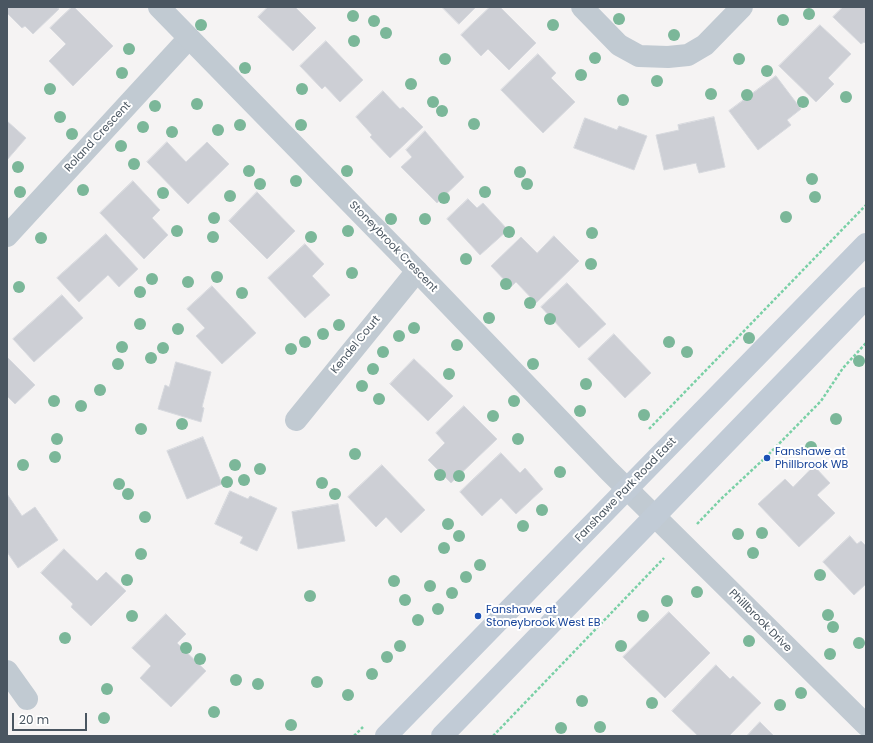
<!DOCTYPE html>
<html>
<head>
<meta charset="utf-8">
<style>
	body { margin:0 }
	#map { position:relative; width:873px; height:743px; overflow:hidden; background:#f5f3f3; font-family:Poppins,sans-serif }
	canvas { display:block }
	.frame { position:absolute; inset:0; border:8px solid #4a5661; pointer-events:none }
	.scale { position:absolute; left:12px; top:713px; width:75px; height:18px; box-sizing:border-box; border:2px solid #4a5661; border-top:0; padding-left:5px; font-size:12px; line-height:14px; white-space:nowrap; color:#4a5661; -webkit-text-stroke:3px #fff; paint-order:stroke }
</style>
</head>
<body>
<div id="map">
<canvas width="873" height="743"></canvas>
<div class="frame"></div>
<div class="scale">20 m</div>
</div>
<script>
const ctx = document.querySelector('canvas').getContext('2d');
ctx.lineJoin = 'round';
function fillPath(path, color) { ctx.fillStyle = color; ctx.fill(path, 'evenodd'); }
function strokePath(path, color, width, dash) { ctx.strokeStyle = color; ctx.lineWidth = width; ctx.lineCap = dash ? 'butt' : 'round'; ctx.setLineDash(dash || []); ctx.stroke(path); }
function write(font, color, halo, rows, align = 'center') {
  ctx.font = font + ' Poppins,sans-serif'; ctx.lineWidth = 4; ctx.setLineDash([]); ctx.textBaseline = 'middle'; ctx.strokeStyle = halo; ctx.fillStyle = color; for (const [text, x, y, turn = 0] of rows) {
    ctx.save(); ctx.translate(x, y); ctx.rotate((+turn || 0) * Math.PI / 180); ctx.textAlign = isNaN(turn) ? turn : align; if (halo) ctx.strokeText(text, 0, 0); ctx.fillText(text, 0, 0); ctx.restore();
  }
}
const building = new Path2D(`
	M7,7h49l3,2 -26,25 -8,-8 -3,2 -15,-15z
	M72,7h2l39,39 -40,40 -24,-25 17,-17 -16,-16z
	M268,7h27l21,21 -23,23 -35,-34z
	M442,7h34l-17,17z
	M490,7h10l36,36 -27,27 -21,-21 -7,7 -20,-21z
	M843,7h23v37l-2,-2 -3,2 -28,-27z
	M820,25l31,29 -23,24 6,6 -18,18 -37,-36z
	M326,41l37,39 -23,22 -15,-16 -3,3 -22,-23z
	M538,54l18,19 -5,5 24,24 -32,31 -42,-43z
	M776,76l25,33 -14,11 4,5 -33,25 -29,-39z
	M383,91l17,18 3,-2 20,20 -33,31 -20,-21 2,-2 -16,-18z
	M714,117l11,50 -26,6 -3,-10 -32,7 -8,-35 23,-5 -1,-5z
	M585,118l32,12 2,-4 28,10 -13,34 -60,-22z
	M7,121l19,17 -19,22z
	M425,131l39,46 -27,26 -36,-36 11,-10 -6,-7z
	M167,142l19,20 21,-20 22,22 -41,40 -41,-42z
	M133,181l27,29 -8,8 16,17 -24,24 -44,-46z
	M257,192l38,39 -28,28 -38,-38z
	M468,199l9,9 6,-5 25,27 -28,25 -33,-36z
	M106,234l32,35 -19,18 -11,-12 -29,27 -22,-24z
	M554,236l25,25 -43,42 -20,-21 -5,5 -20,-21 30,-29 16,16z
	M305,244l19,20 -12,12 18,19 -25,23 -37,-40z
	M567,283l39,41 -27,24 -38,-41z
	M212,286l44,47 -34,31 -26,-28 9,-8 -18,-19z
	M62,295l21,23 -49,44 -21,-23z
	M614,334l37,39 -26,25 -37,-39z
	M7,357l28,28 -20,19 -8,-8z
	M414,359l39,37 -25,25 -38,-37z
	M176,362l35,10 -9,35 2,1 -3,14 -43,-13 7,-24 4,2z
	M464,406l33,33 -46,44 -23,-23 17,-17 -9,-10z
	M203,437l19,47 -35,15 -20,-48z
	M501,453l19,20 5,-5 18,21 -27,25 -15,-16 -19,18 -22,-24z
	M382,465l43,45 -24,23 -15,-16 -10,10 -28,-30z
	M814,466l16,17 -13,12 18,18 -36,34 -41,-43 27,-25 8,8z
	M230,491l18,8 2,-3 27,12 -20,43 -17,-8 3,-6 -28,-13z
	M7,494l15,22 13,-9 23,33 -40,28 -11,-16z
	M338,504l7,37 -47,8 -6,-37z
	M850,536l7,8 4,-3 5,5v38l-12,11 -31,-33z
	M64,549l33,32 9,-9 20,19 -35,35 -20,-19 2,-3 -32,-31z
	M669,612l41,41 -45,45 -42,-41z
	M166,614l20,20 -9,9 29,28 -35,36 -31,-29 11,-12 -19,-18z
	M716,665l14,14 3,-3 28,27 -32,33h-31l-26,-25z
	M760,722l14,14h-27z`);
fillPath(building, '#cdcfd5');
strokePath(building, '#d7d9de', 1);
strokePath(new Path2D(`
	M649,429l217,-224
	M697,524l24,-25 45,-42 55,-56 22,-33 23,-25
	M354,736l9,-9
	M493,736l171,-178`), '#7ad0a6', 2.5, [3, 2]);
strokePath(new Path2D(`
	M582,7l37,38 20,11 29,1 20,-2 17,-10 37,-38
	M7,236l182,-198
	M296,420l121,-149
	M7,671l20,28`), '#c1cad2', 22);
strokePath(new Path2D(`
	M159,7l258,264 192,200 257,254`), '#c1cad2', 22);
strokePath(new Path2D(`
	M386,736l480,-492
	M442,736l424,-438`), '#c1cbd6', 22);
ctx.fillStyle = '#7bb799';
for (const [x, y] of [
	[809,14],
	[353,16],
	[619,19],
	[783,20],
	[374,21],
	[201,25],
	[553,25],
	[386,33],
	[674,35],
	[354,41],
	[129,49],
	[595,58],
	[445,59],
	[739,59],
	[245,68],
	[767,71],
	[122,73],
	[581,75],
	[657,81],
	[411,84],
	[50,89],
	[302,89],
	[711,94],
	[747,95],
	[846,97],
	[623,100],
	[433,102],
	[803,102],
	[197,104],
	[155,106],
	[442,111],
	[60,117],
	[474,124],
	[240,125],
	[301,125],
	[143,127],
	[218,130],
	[172,132],
	[72,134],
	[121,146],
	[134,164],
	[18,167],
	[249,171],
	[347,171],
	[520,172],
	[812,179],
	[296,181],
	[260,184],
	[527,184],
	[83,190],
	[20,192],
	[485,192],
	[163,193],
	[230,196],
	[815,197],
	[444,198],
	[786,217],
	[214,218],
	[391,219],
	[425,219],
	[177,231],
	[348,231],
	[509,232],
	[592,233],
	[213,237],
	[311,237],
	[41,238],
	[466,259],
	[591,264],
	[352,273],
	[217,277],
	[152,279],
	[188,282],
	[506,284],
	[19,287],
	[140,292],
	[242,293],
	[530,303],
	[489,318],
	[550,319],
	[140,324],
	[339,325],
	[414,328],
	[178,329],
	[323,334],
	[399,336],
	[749,338],
	[305,342],
	[669,342],
	[457,345],
	[122,347],
	[163,348],
	[291,349],
	[383,352],
	[687,352],
	[151,358],
	[859,361],
	[118,364],
	[533,364],
	[373,369],
	[449,374],
	[586,384],
	[362,386],
	[100,390],
	[379,399],
	[54,401],
	[514,401],
	[81,406],
	[580,411],
	[644,415],
	[493,416],
	[836,419],
	[182,424],
	[141,429],
	[57,439],
	[518,439],
	[811,447],
	[355,454],
	[55,457],
	[23,465],
	[235,465],
	[260,469],
	[560,472],
	[440,475],
	[459,476],
	[244,480],
	[227,482],
	[322,483],
	[119,484],
	[128,494],
	[335,494],
	[542,510],
	[145,517],
	[448,524],
	[523,526],
	[762,533],
	[738,534],
	[459,536],
	[444,548],
	[753,553],
	[141,554],
	[480,565],
	[820,575],
	[466,577],
	[127,580],
	[394,581],
	[430,586],
	[697,592],
	[452,593],
	[310,596],
	[405,600],
	[667,601],
	[438,609],
	[828,615],
	[132,616],
	[643,616],
	[418,620],
	[833,627],
	[65,638],
	[749,641],
	[859,643],
	[400,646],
	[621,646],
	[186,648],
	[830,654],
	[387,657],
	[200,659],
	[372,674],
	[236,680],
	[317,682],
	[258,684],
	[107,689],
	[801,693],
	[348,695],
	[582,701],
	[652,703],
	[780,705],
	[214,712],
	[104,718],
	[291,725],
	[600,727],
	[561,728]
]) { ctx.beginPath(); ctx.arc(x, y, 6, 0, 2 * Math.PI); ctx.fill(); }
for (const [x, y, r, color] of [
	[767,458,4,"#1a4fb4"],
	[478,616,4,"#1a4fb4"]
]) { const dot = new Path2D(); dot.arc(x, y, r, 0, 2 * Math.PI); ctx.fillStyle = color; ctx.fill(dot); strokePath(dot, '#fff', 1.5); }
write('11px', '#4a5661', '#fff', [
	["Roland Crescent",98,137,-47],
	["Stoneybrook Crescent",393,247,46],
	["Kendel Court",356,345,-51],
	["Fanshawe Park Road East",626,490,-46],
	["Phillbrook Drive",760,621,45]
]);
write('11px', '#164399', '#fff', [
	["Fanshawe at",775,452],
	["Phillbrook WB",775,465],
	["Fanshawe at",486,610],
	["Stoneybrook West EB",486,623]
], 'left');
</script>
</body>
</html>
